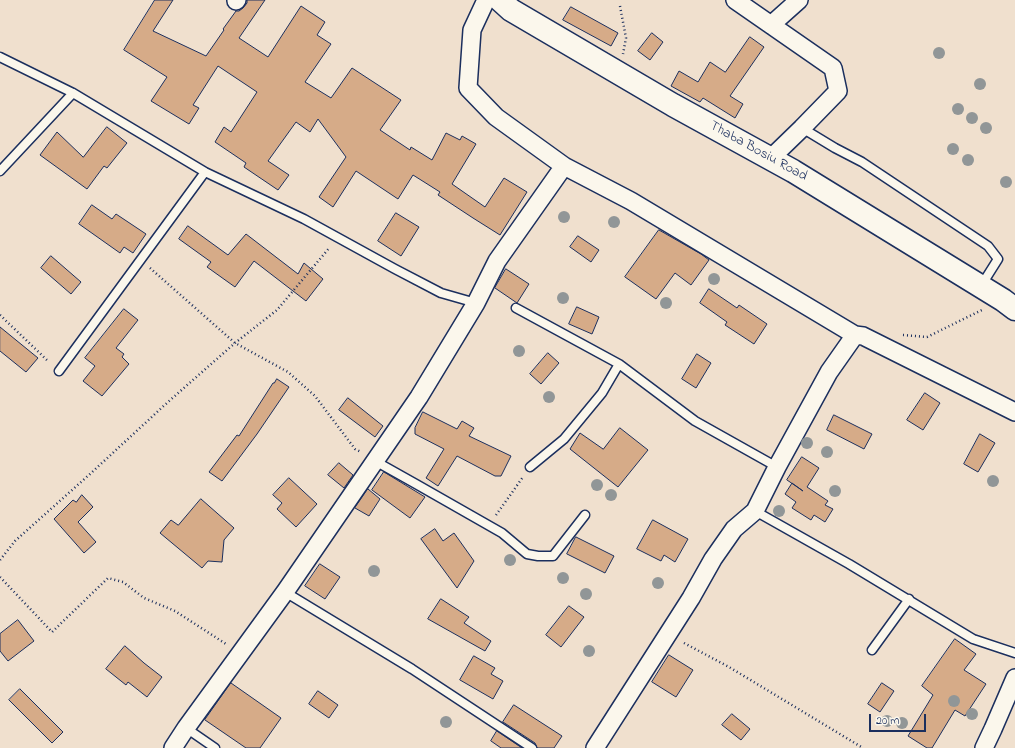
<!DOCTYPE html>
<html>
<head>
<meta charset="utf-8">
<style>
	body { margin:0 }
	#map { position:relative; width:1015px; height:748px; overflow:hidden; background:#f0e0ce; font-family:"Indie Flower",sans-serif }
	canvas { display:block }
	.scale { position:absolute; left:869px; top:714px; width:57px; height:18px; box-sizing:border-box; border:2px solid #1b2f5e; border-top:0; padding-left:5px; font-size:12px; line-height:14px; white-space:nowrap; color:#1b2f5e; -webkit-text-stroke:3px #fbf7ec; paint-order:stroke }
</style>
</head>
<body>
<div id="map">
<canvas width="1015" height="748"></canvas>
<div class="scale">20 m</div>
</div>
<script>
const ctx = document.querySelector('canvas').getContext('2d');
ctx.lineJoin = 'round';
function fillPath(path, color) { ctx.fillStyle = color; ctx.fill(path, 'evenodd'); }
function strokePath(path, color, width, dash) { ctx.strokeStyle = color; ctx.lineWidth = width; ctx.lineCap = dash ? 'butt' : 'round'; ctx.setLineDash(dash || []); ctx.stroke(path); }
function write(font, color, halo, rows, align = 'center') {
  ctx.font = font + ' "Indie Flower",sans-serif'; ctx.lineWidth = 3.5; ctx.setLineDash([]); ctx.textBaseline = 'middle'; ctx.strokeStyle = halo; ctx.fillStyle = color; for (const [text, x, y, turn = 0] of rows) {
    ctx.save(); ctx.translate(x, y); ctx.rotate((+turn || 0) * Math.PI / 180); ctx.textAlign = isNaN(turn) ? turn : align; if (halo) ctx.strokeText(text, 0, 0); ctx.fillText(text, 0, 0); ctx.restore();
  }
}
const building = new Path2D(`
	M155,0h18l-20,31 53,25 18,-26 -1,-1 13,-18h3l4,-3 4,-5v-3h18l-26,38 29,19 33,-51 24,16 -8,13 14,9 -26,38 26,16 21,-30 49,32 -21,30 30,20 1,-3 21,13 14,-27 14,7 2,-4 14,8 -24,40 33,23 19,-29 23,14 -27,43 -27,-17 -35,-23 2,-3 -27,-17 -15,24 -42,-28 -23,36 -14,-10 27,-40 -28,-38 -8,13 -14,-10 -28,39 21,14 -11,15 -34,-23 2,-4 -31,-21 9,-15 7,5 26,-40 -39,-26 -25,39 6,3 -10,16 -38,-23 16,-24 -43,-27z
	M571,7l47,26 -7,13 -48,-26z
	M652,33l11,9 -13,18 -12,-9z
	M750,37l14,10 -34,49 13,8 -8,14 -32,-20 -3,4 -29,-16 8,-15 19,11 12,-20 15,10z
	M107,127l20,16 -20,25 -3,-2 -17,23 -47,-34 17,-23 26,25z
	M92,205l20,14 4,-5 30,20 -13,19 -9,-6 -4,6 -41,-29z
	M396,213l23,14 -18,29 -23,-15z
	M188,226l40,29 18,-21 52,40 6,-11 19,16 -17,22 -52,-40 -19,26 -28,-20 4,-5 -32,-23z
	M659,230l42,24 8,6 -18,25 -16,-12 -19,26 -31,-22z
	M578,236l21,14 -8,12 -21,-15z
	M51,256l30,26 -10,12 -30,-26z
	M506,269l23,15 -12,19 -22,-15z
	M709,289l28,19 2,-3 28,19 -13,20 -29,-19 2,-3 -27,-19z
	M577,307l22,10 -7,17 -23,-10z
	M124,309l14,11 -22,28 8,6 -2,3 7,7 -27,32 -19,-15 12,-15 -10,-8z
	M0,327l38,31 -12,14 -26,-21z
	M548,353l11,10 -18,21 -11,-10z
	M697,354l14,9 -15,25 -14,-9z
	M277,379l12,8 -32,47 -35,47 -13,-9 28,-37 2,1 34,-53h1z
	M925,393l15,10 -17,27 -16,-10z
	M348,398l35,28 -8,11 -36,-27z
	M423,412l34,17 5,-8 12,7 -5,8 42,20 -10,20h-6l-38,-20 -19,30 -12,-8 18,-29 -29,-15v-6z
	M834,415l38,19 -8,15 -37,-19z
	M620,428l28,22 -30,37 -48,-38 10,-16 23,16z
	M980,434l15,9 -17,29 -14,-8z
	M802,457l17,11 -12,19 21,14 -3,4 8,4 -8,13 -11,-7 -3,5 -19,-12 4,-6 -11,-8 7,-11 11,8 -16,-11z
	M339,463l14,12 -9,13 -16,-13z
	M384,472l41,25 -15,21 -38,-28z
	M289,478l28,26 -21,23 -19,-18 5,-6 -9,-8z
	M368,489l12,10 -11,17 -14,-8z
	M82,495l11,12 -15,15 18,20 -12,11 -30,-34 19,-19 3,2z
	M201,499l33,29 -10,12 -2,22 -14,-1 -6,7 -42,-35 11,-13 7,5z
	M653,520l35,19 -13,23 -11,-7 -3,6 -24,-12z
	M435,529l8,12 11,-8 20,28 -17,27 -36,-49z
	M576,537l38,19 -9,17 -38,-19z
	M320,564l20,13 -15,22 -20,-13z
	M441,599l28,18 -5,6 27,18 -6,10 -57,-32z
	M569,606l15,11 -23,30 -15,-12z
	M18,620l16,21 -26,20 -8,-10v-17z
	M955,639l21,15 -12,16 22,14 -21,32 -10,-6 -23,38h-5l-19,-12 25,-41 -11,-9z
	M125,646l19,17 18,14 -15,20 -19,-15 -2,3 -20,-16z
	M669,655l24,15 -17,27 -24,-15z
	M474,656l21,12 -4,6 12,7 -10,18 -33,-19z
	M231,683l50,35 -21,30h-14l-41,-28z
	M882,683l12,8 -14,21 -12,-8z
	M20,689l43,43 -11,11 -43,-43z
	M318,691l20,14 -9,13 -20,-14z
	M514,705l48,31 -8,12h-17l-2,-5 -32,-21z
	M732,714l18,15 -9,11 -19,-15z
	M497,731l25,17h-21l-10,-7z`);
fillPath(building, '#d6ab88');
strokePath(building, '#1b2f5e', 1);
const lane = new Path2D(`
	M0,57l73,36 132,79 99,47 91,50 46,24 35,10
	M802,128l33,20 27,14 126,84 10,13 -17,27
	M0,171l73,-78
	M516,308l103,56 76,57 82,46
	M59,371l146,-199
	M375,461l41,23 86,49 25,21 11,2h15l32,-41
	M530,467l34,-28 38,-46 17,-29
	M755,511l94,53 124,75 42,14
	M285,592l127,77 120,79
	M872,650l37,-51
	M186,728l29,20`);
const street = new Path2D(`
	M486,0l-14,30 -4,58 28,29 68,49 67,35 224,134 8,1 152,76
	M735,0l98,68 5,23 -36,37 -32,31
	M236,1l1,-1
	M771,25l28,-25
	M173,748l13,-20 99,-136 134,-195 57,-94 21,-42 67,-95
	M595,748l96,-150 22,-39 21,-30 21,-18 22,-44 52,-95 26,-37
	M984,748l9,-19 22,-51`);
const secondary = new Path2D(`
	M500,0l11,10 162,95 120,66 210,129 12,9`);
strokePath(lane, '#1b2f5e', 11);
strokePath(street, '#1b2f5e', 20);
strokePath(secondary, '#1b2f5e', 25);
strokePath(new Path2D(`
	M620,6l6,32 -3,16
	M150,268l85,75 53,29 27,24 40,53 6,3
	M0,315l49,47
	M903,335l24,2 55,-27
	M496,515l27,-38
	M0,560l15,-19 75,-67 78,-72 67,-59 42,-33 53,-63
	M0,577l52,55 56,-54 15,4 21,16 31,13 51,33
	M684,643l45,24 134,81`), '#1b2f5e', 2.5, [1, 3]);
strokePath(lane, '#fbf7ec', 8);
strokePath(street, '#fbf7ec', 17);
strokePath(secondary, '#fbf7ec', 22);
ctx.fillStyle = '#919697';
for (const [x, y] of [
	[939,53],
	[980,84],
	[958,109],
	[972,118],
	[986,128],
	[953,149],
	[968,160],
	[1006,182],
	[564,217],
	[614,222],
	[714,279],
	[563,298],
	[666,303],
	[519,351],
	[549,397],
	[807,443],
	[827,452],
	[993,481],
	[597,485],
	[835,491],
	[611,495],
	[779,511],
	[510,560],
	[374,571],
	[563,578],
	[658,583],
	[586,594],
	[589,651],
	[954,701],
	[972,714],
	[887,721],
	[446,722],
	[902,723]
]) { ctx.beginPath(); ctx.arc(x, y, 6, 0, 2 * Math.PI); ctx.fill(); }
write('14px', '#1b2f5e', '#fbf7ec', [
	["Thaba Bosiu Road",758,152,29]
]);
</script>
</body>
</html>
